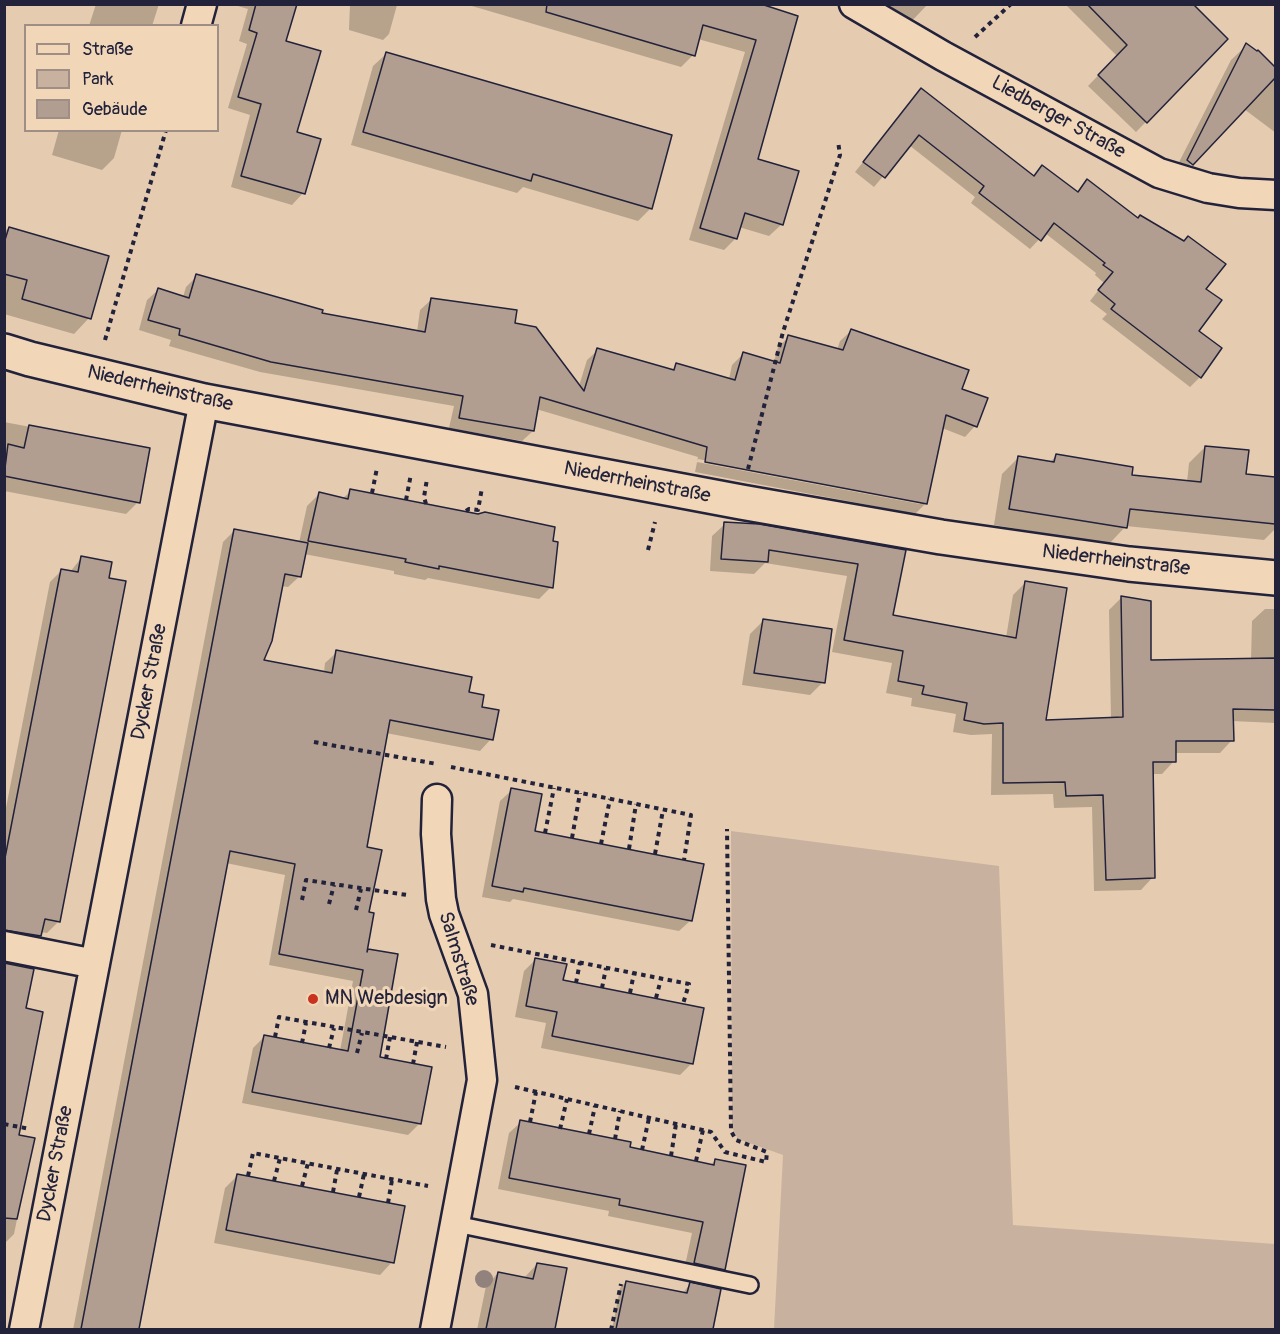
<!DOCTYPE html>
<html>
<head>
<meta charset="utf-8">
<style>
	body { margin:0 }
	#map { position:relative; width:1280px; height:1334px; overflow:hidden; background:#e5cbb0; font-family:Pangolin,sans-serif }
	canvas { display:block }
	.frame { position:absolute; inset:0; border:6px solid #22223b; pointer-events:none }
	.legend { position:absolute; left:24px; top:24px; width:195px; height:108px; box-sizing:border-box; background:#f1d6b8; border:2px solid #9e8e86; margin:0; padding:8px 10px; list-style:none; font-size:18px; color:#22223b }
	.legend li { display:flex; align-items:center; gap:12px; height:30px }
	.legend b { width:30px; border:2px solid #9e8e86 }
</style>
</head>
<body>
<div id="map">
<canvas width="1280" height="1334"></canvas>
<div class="frame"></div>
<ul class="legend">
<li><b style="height:8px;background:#f1d6b8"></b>Straße</li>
<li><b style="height:16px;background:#c8b29f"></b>Park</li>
<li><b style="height:16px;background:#b29e91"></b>Gebäude</li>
</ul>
</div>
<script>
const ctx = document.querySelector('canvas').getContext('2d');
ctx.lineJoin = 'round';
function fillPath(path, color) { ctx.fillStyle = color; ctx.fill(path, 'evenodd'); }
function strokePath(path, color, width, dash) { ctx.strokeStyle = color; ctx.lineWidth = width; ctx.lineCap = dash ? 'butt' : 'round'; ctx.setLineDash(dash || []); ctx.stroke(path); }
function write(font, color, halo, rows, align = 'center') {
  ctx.font = font + ' Pangolin,sans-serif'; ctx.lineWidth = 6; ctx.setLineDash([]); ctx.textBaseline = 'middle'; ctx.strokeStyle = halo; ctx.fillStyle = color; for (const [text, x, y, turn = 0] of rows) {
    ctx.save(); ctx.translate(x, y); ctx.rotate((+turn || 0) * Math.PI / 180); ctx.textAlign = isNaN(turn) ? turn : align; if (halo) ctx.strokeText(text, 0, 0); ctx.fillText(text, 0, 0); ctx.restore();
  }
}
fillPath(new Path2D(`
	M731,831l268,35 14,359 262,19v85h-501l9,-174 -45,-16 -6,-12z`), '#c8b29f');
fillPath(new Path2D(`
	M96,4h63l-7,22h-63z
	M231,4h64l-11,38 19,151 -11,12 -61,-18 19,-72 -22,-7 19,-64 -8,-3 9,-32z
	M350,4l47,1 -8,29 -6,6 -34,-10z
	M465,4h290l41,13 -40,143 26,64 -13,12 -30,-9 -3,11 -12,12 -35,-10 56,-188 -47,-13 -5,16 -12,12z
	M889,4h39l-20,21z
	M1065,4h126l35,36 -90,92 -48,-46 29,-30z
	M1247,45l11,7 18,17v64l-32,-24 -68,70 -4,-3 59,-116z
	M386,54l265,154 -13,13 -115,-34 -6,6 -166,-48 22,-79z
	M921,90l112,87 10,-10 33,26 11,-12 117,108 -7,42 3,46 -10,10 -88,-68 5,-5 -17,-13 14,-18 -9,-8 1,-2 -51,-40 -15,16 -59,-46 4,-6 -66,-52 -35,42 -19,-15z
	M59,130h63l-8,28 -12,12 -50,-15z
	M10,228l79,90 -15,16 -70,-20v-83z
	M197,276l123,38 97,18 3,-22 11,-10 82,25 66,61 8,-26 11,-10 73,21 6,-6 52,14 3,-14 11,-11 31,8 4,-15 11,-10 48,13 3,-9 11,-10 109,59 15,36 -10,11 -23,-9 -16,75 -11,11 -220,-42 3,-15 -162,-48 -3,22 -11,10 -73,-13 5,-22 -194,-34 -91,-26 2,-6 -32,-10 8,-30 11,-10 25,7 3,-10zM698,459l222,42v3l-223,-42z
	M4,422l144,27 -10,53 -12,12 -122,-23z
	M1205,447l40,29 31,3v49l-12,12 -138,-14 -17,18 -115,-19 8,-51 16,-16 31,5 7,-7 74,21 57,5 2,-19z
	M351,491l200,51v45l-12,12 -111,-21 -3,2 -31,-6v-3l-90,-17 -4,22 -12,11 -7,-1 -19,75 62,12 1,-10 12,-11 130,41 14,15 10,31 -11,12 -94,-18 -20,115 2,66 -3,39 3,-2 10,108 41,65 -11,11 -166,-32 11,-55 11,-11 76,14 13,-70 -84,-16 16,-90 -59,-12 -88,467h-65l150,-788 11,-11 65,12 8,-37 12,-12 23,5z
	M725,524l179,27 -13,65 115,22 7,-43 12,-12 20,138 66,-2 -2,-109 12,-12 29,64 101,-2 1,-39 13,-12h11v114l-44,-2v19l-12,13h-46v8l-12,13h-10l1,103 -12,13 -47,1 -2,-84 -38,1 -1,-14 -62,1 1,-61 -21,1 -18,-3 3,-18 -45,-8 1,-8 -26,-5 6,-30 -60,-11 15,-76 -82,-13 -11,11 -44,-3 2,-35z
	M82,557l-23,364 -12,12 -7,-1v4l-12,12 -24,-5v-125l46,-236 12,-12 8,2z
	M763,621l60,61 -13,13 -68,-10 8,-51z
	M512,790l21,42 158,88 -12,11 -166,-32 -3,3 -28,-5 18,-96z
	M536,959l26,23 130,81 -12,12 -139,-27 5,-25 -31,-6 9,-46z
	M4,964l20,45 -6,127 15,4 -19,94 -10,10z
	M521,1122l189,44 5,-6 9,109 -12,12 -29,-6 9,-42 -84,-17 1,-5 -111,-22 11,-56z
	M238,1175l154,87 -12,13 -166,-32 11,-55z
	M537,1264l28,6 -12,60h-76l9,-44 12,-13 26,5z
	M626,1282l57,11 7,-9 29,6 -7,40h-100l8,-42z`), '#0003');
const building = new Path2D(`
	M256,4h41l-11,37 35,10 -24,81 24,7 -16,55 -64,-18 20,-72 -23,-7 19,-64 -8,-3z
	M547,4h214l37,12 -40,143 41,12 -16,54 -38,-12 -8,26 -37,-11 56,-188 -53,-15 -8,31 -149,-44z
	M1087,4h106l35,35 -81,84 -49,-48 29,-30z
	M1246,43l11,8 1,-1 17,17v11l-82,87 -6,-5z
	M386,52l286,83 -20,74 -119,-35 -2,7 -168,-49z
	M921,88l113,88 8,-11 36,27 9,-13 51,39 2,-3 44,26 4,-5 38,28 -20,25 16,11 -23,31 23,17 -21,30 -90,-69 4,-5 -17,-14 15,-18 -10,-7 2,-2 -51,-40 -13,18 -62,-48 5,-7 -65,-51 -34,43 -22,-16z
	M9,227l100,29 -18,63 -69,-20 5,-19 -23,-6v-31z
	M196,274l127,36 -1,3 103,19 6,-34 86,12 -2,13 21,4 48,64 13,-43 77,22 2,-7 59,17 8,-28 37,11 8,-28 55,15 8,-21 118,41 -7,19 26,9 -11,29 -31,-12 -19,89 -222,-42 2,-15 -167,-50 -6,34 -75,-13 4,-22 -192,-34 -92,-27 1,-6 -32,-9 10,-32 31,10z
	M29,425l121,23 -10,55 -136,-27 4,-32 16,4z
	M1205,446l44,4 -3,24 29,3v47l-145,-15 -3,19 -118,-19 9,-53 36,6 2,-8 77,13 -1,8 69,7z
	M350,489l128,25 7,-2 70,15 -2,14 5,1 -5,46 -114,-22v3l-34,-7 1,-3 -98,-18 11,-49 29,7z
	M724,522l35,2 147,26 -13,65 123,23 9,-57 42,7 -21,132 77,-3 -2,-121 30,5v59l124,-2v52l-42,-1 1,32h-58v21h-23l2,116 -49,2 -3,-85 -37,1 -1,-14 -62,1v-60l-19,1 -20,-4 3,-17 -45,-9 2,-8 -26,-5 5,-30 -59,-11 14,-76 -89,-14 -1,12 -47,-3z
	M234,529l74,14 -7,34 -16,-3 -13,67 -8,19 68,13 4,-23 136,27 -3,15 15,3 -2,12 17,3 -6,30 -103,-20 -23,127 15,3 -13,62 5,1 -7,39 1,-3 30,5 -18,103 52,10 -11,57 -169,-32 12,-57 84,16 15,-81 -84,-16 16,-90 -65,-13 -91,478h-58z
	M81,556l31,6 -3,16 17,3 -66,341 -15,-3 -4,17 -37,-6v-67l57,-294 17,3z
	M763,619l69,10 -7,54 -71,-10z
	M511,788l31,6 -7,37 169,33 -12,57 -168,-33 -1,4 -31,-6z
	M535,958l32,6 -4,16 141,28 -11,56 -141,-28 5,-24 -31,-6z
	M4,963l30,6 -8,39 17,4 -24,123 16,3 -18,81 -13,-1z
	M520,1120l111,22 -1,5 84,18 1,-6 31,6 -21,105 -31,-7 9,-41 -84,-17 1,-6 -111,-21z
	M237,1174l168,32 -11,57 -168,-33z
	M537,1263l30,5 -12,61h-69l12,-57 35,7z
	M626,1281l61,12 3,-11 31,7 -8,40h-97z`);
fillPath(building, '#b29e91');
strokePath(building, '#22223b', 1.5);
const lane = new Path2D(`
	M456,1224l294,61`);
const street = new Path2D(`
	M854,4l89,52 216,117 49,15 31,5 37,2
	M196,26l6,-22
	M4,946l91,18
	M24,1330l180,-929
	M435,1330l47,-250 -9,-86 -29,-80 -3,-15 -5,-65 1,-35`);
const secondary = new Path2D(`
	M4,351l26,8 174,42 537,101 200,35 188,27 147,14`);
strokePath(lane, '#22223b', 20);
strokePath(street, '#22223b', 33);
strokePath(secondary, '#22223b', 38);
strokePath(new Path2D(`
	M975,37l36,-33
	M105,340l61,-210
	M748,469l35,-137 57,-177 -2,-14
	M372,493l5,-25
	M406,500l5,-26
	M426,504l-2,-7 3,-18
	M466,511l3,-2 9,1 4,-22
	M648,550l7,-28
	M314,742l123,22
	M451,767l240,48 -7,45
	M545,833l9,-45
	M572,838l8,-45
	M601,844l9,-45
	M629,849l7,-45
	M655,854l8,-44
	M302,900l4,-20 101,15
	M329,904l5,-19
	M356,910l5,-21
	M491,945l198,39 -6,20
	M576,983l4,-21
	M602,988l4,-20
	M630,993l4,-20
	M656,998l5,-19
	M275,1037l4,-20 167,30
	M302,1043l4,-20
	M329,1048l5,-20
	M357,1053l5,-20
	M386,1059l4,-22
	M413,1064l4,-22
	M515,1087l196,45 14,20 41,10 1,-10 -31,-12 -5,-9 -4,-302
	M530,1122l6,-30
	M4,1124l26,5
	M560,1129l7,-30
	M589,1134l6,-28
	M615,1139l5,-28
	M642,1150l7,-32
	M671,1156l5,-32
	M696,1161l7,-31
	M248,1176l5,-23 175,33
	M274,1181l6,-23
	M302,1186l6,-23
	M333,1192l4,-22
	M359,1197l5,-23
	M388,1203l4,-23
	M611,1330l10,-46`), '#22223b', 4, [4.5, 4.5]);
strokePath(lane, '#f1d6b8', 15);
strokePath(street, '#f1d6b8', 28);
strokePath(secondary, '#f1d6b8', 33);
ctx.fillStyle = '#91827d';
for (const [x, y] of [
	[484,1279]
]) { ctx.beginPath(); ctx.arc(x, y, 9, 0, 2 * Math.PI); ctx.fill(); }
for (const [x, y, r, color] of [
	[313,999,6,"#c8321e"]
]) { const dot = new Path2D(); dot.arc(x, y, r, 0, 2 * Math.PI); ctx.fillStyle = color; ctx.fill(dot); strokePath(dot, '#f1d6b8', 2); }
write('20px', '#22223b', '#f1d6b8', [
	["Liedberger Straße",1058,118,29],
	["Niederrheinstraße",160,389,13],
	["Niederrheinstraße",637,483,11],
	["Niederrheinstraße",1116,561,7],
	["Dycker Straße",150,682,-79],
	["Salmstraße",458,959,73],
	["Dycker Straße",56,1164,-79]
]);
write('20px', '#22223b', '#f1d6b8', [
	["MN Webdesign",325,999]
], 'left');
</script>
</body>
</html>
